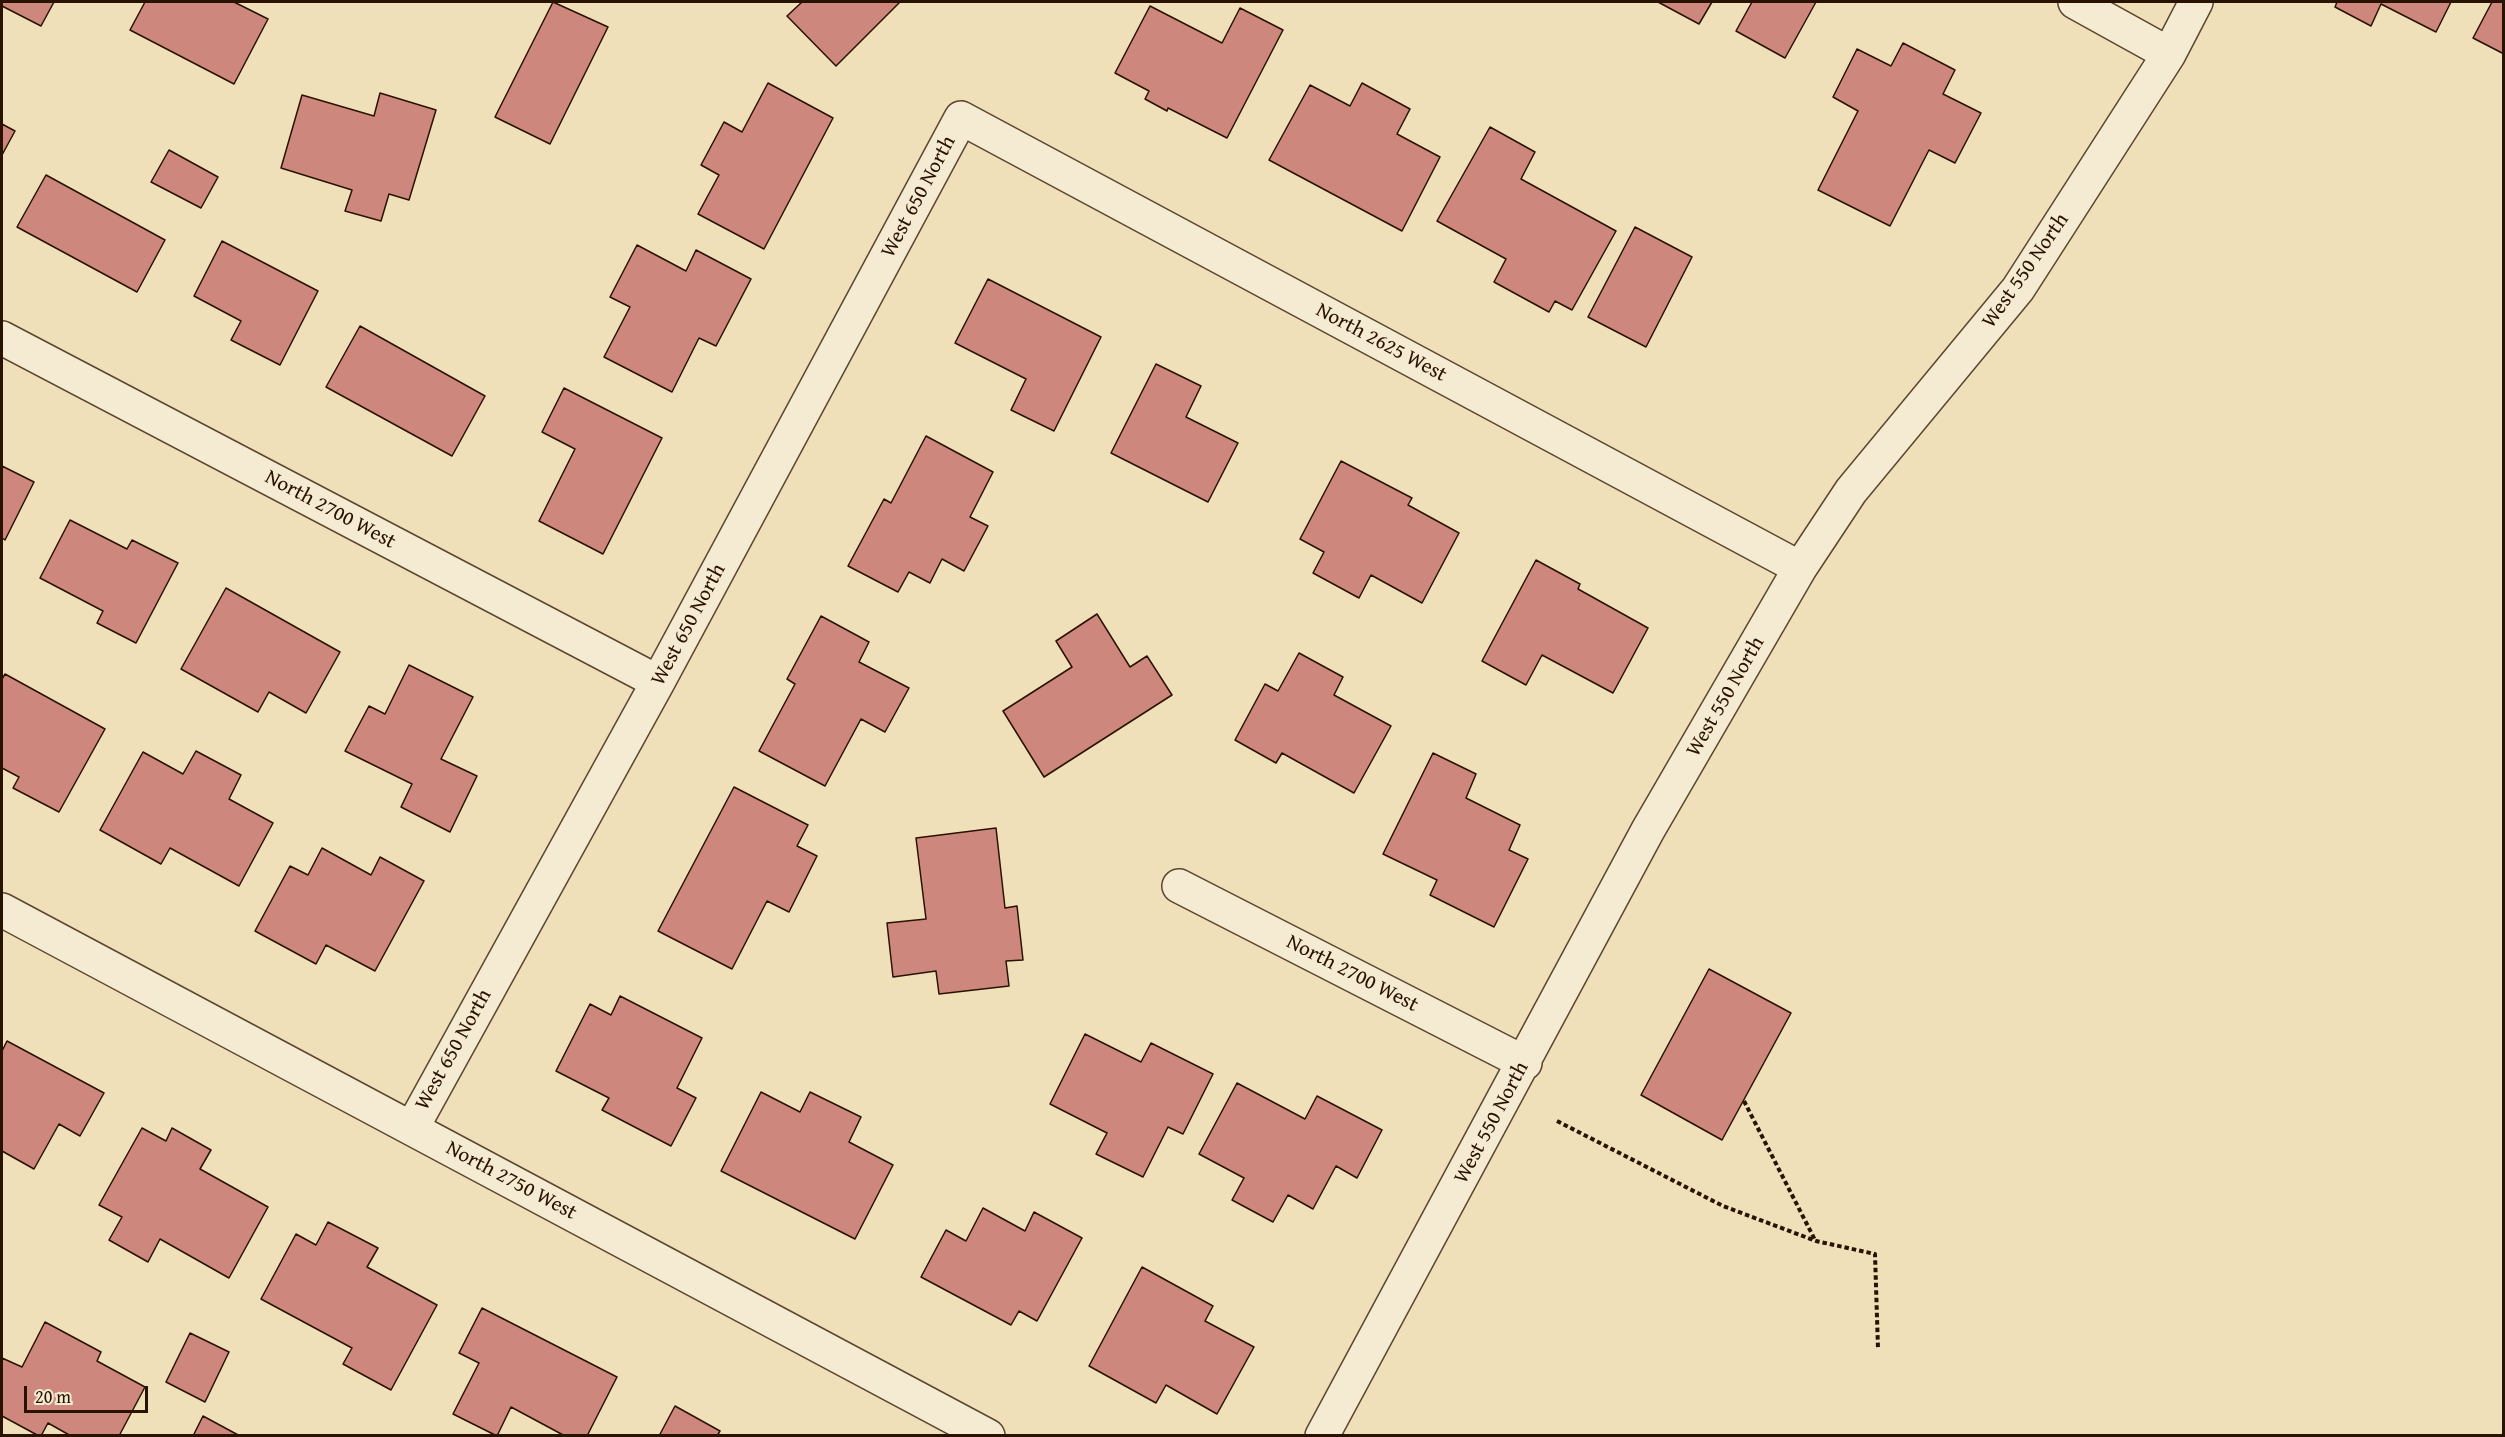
<!DOCTYPE html>
<html>
<head>
<meta charset="utf-8">
<style>
	body { margin:0 }
	#map { position:relative; width:2505px; height:1437px; overflow:hidden; background:#efe0ba; font-family:"Gentium Book Plus",serif }
	canvas { display:block }
	.frame { position:absolute; inset:0; border:3px solid #291200; pointer-events:none }
	.scale { position:absolute; left:24px; top:1386px; width:124px; height:27px; box-sizing:border-box; border:3px solid #291200; border-top:0; padding-left:8px; font-size:18px; line-height:21px; white-space:nowrap; color:#291200; -webkit-text-stroke:4px #f5ebd2; paint-order:stroke }
</style>
</head>
<body>
<div id="map">
<canvas width="2505" height="1437"></canvas>
<div class="frame"></div>
<div class="scale">20 m</div>
</div>
<script>
const ctx = document.querySelector('canvas').getContext('2d');
ctx.lineJoin = 'round';
function fillPath(path, color) { ctx.fillStyle = color; ctx.fill(path, 'evenodd'); }
function strokePath(path, color, width, dash) { ctx.strokeStyle = color; ctx.lineWidth = width; ctx.lineCap = dash ? 'butt' : 'round'; ctx.setLineDash(dash || []); ctx.stroke(path); }
function write(font, color, halo, rows, align = 'center') {
  ctx.font = font + ' "Gentium Book Plus",serif'; ctx.lineWidth = 4.5; ctx.setLineDash([]); ctx.textBaseline = 'middle'; ctx.strokeStyle = halo; ctx.fillStyle = color; for (const [text, x, y, turn = 0] of rows) {
    ctx.save(); ctx.translate(x, y); ctx.rotate((+turn || 0) * Math.PI / 180); ctx.textAlign = isNaN(turn) ? turn : align; if (halo) ctx.strokeText(text, 0, 0); ctx.fillText(text, 0, 0); ctx.restore();
  }
}
const building = new Path2D(`
	M2,2h52l-13,24 -39,-20z
	M145,2h89l34,17 -34,65 -104,-54z
	M553,2l55,25 -58,117 -55,-27z
	M802,2h98l-64,64 -49,-50z
	M1658,2h54l-13,22z
	M1752,2h64l-31,56 -49,-27z
	M2337,2h114l-15,30 -55,-28 -10,22 -36,-19z
	M2492,2h12v52l-31,-16z
	M1150,6l72,37 18,-35 43,22 -56,108 -59,-30 -1,3 -22,-12 4,-8 -34,-18z
	M1903,43l52,27 -12,24 38,19 -26,50 -26,-13 -39,76 -72,-36 40,-79 -25,-14 24,-48 34,17z
	M768,83l65,35 -69,131 -66,-35 21,-39 -18,-10 23,-43 18,10z
	M1362,83l48,26 -13,25 43,23 -38,74 -133,-71 41,-75 40,21z
	M380,93l56,17 -27,90 -20,-6 -8,27 -36,-10 7,-21 -71,-22 21,-73 72,21z
	M2,124l13,7 -13,24z
	M1490,127l45,25 -14,27 95,52 -44,79 -17,-9 -6,11 -55,-30 12,-23 -69,-38z
	M169,150l49,27 -17,31 -50,-26z
	M46,175l119,65 -28,52 -120,-65z
	M1635,227l57,30 -46,90 -58,-30z
	M222,241l96,50 -38,74 -49,-25 10,-19 -47,-25z
	M637,245l49,26 10,-21 55,29 -35,67 -17,-8 -27,54 -68,-35 26,-50 -20,-10z
	M988,279l113,58 -47,94 -43,-21 15,-31 -71,-36z
	M360,326l125,70 -33,60 -126,-69z
	M1156,364l45,22 -15,31 52,26 -30,59 -97,-49z
	M564,388l98,50 -59,116 -64,-33 36,-72 -33,-17z
	M926,436l67,36 -23,45 18,9 -24,45 -22,-12 -12,24 -21,-11 -11,20 -50,-26 36,-67 7,4z
	M1341,461l71,37 -4,7 51,28 -37,70 -51,-28 -12,23 -46,-25 11,-21 -24,-13z
	M2,466l32,16 -29,58 -3,-2z
	M70,520l57,29 5,-9 46,23 -42,80 -39,-20 6,-12 -63,-33z
	M1536,560l44,24 -2,5 70,39 -35,65 -71,-38 -16,30 -44,-24z
	M226,588l114,64 -34,61 -37,-21 -11,20 -77,-43z
	M1097,614l33,53 17,-11 25,39 -128,82 -41,-66 69,-44 -16,-26z
	M821,616l48,26 -10,20 50,26 -24,44 -24,-13 -36,67 -66,-35 36,-67 -8,-5z
	M1299,653l44,24 -9,18 57,31 -37,67 -72,-40 -6,10 -41,-23 30,-56 13,7z
	M409,665l64,32 -32,62 36,17 -27,56 -49,-25 11,-23 -67,-33 24,-45 16,8z
	M5,674l100,55 -46,83 -46,-24 6,-11 -17,-9v-89z
	M196,751l45,24 -12,24 44,24 -34,63 -69,-38 -9,16 -61,-34 43,-78 40,22z
	M1433,753l43,21 -10,24 54,27 -11,25 19,9 -34,68 -64,-32 7,-15 -54,-26z
	M734,787l74,38 -11,21 20,10 -28,56 -22,-11 -35,68 -74,-38z
	M996,828l9,80 12,-2 6,54 -17,1 3,25 -70,8 -3,-23 -43,6 -6,-54 39,-4 -10,-81z
	M322,848l49,27 9,-18 44,24 -49,90 -49,-26 -10,19 -61,-33 35,-65 18,9z
	M1709,969l82,44 -69,127 -81,-45z
	M620,996l82,42 -25,50 19,10 -25,48 -69,-36 7,-12 -53,-27 34,-67 21,11z
	M1085,1034l56,28 10,-19 62,31 -30,60 -15,-7 -25,50 -47,-23 11,-21 -57,-29z
	M7,1041l97,52 -24,43 -21,-12 -25,45 -32,-18v-100z
	M1237,1083l68,36 12,-23 65,34 -25,48 -21,-12 -23,43 -25,-14 -15,27 -41,-22 12,-22 -45,-24z
	M761,1092l39,20 10,-20 51,25 -12,25 44,23 -38,74 -134,-68z
	M142,1128l24,13 6,-13 39,22 -11,19 68,38 -39,71 -69,-39 -12,23 -39,-22 13,-23 -23,-12z
	M983,1208l42,23 9,-19 48,26 -45,83 -18,-10 -8,14 -90,-48 25,-47 20,11z
	M328,1222l50,26 -11,19 70,38 -46,85 -48,-26 9,-16 -91,-49 35,-65 20,11z
	M1142,1267l71,39 -8,15 49,26 -37,67 -51,-29 -10,18 -67,-37z
	M482,1308l135,69 -30,59h-22l-54,-29 -14,29 -44,-22 26,-51 -20,-10z
	M45,1322l56,30 -4,9 48,26 -26,49h-48l-23,-13 -7,13h-2l-37,-20v-58l20,9z
	M190,1333l39,19 -24,50 -39,-20z
	M675,1406l45,25 -3,5h-58z
	M203,1416l37,20h-47z`);
fillPath(building, '#cd877d');
strokePath(building, '#291200', 1.5);
const minor = new Path2D(`
	M2075,2l94,52
	M2,338l656,344
	M1179,886l346,177
	M2,910l986,526
	M412,1128l246,-446 303,-564 839,450
	M1322,1436l326,-606 152,-262 51,-77 167,-202 151,-235 27,-52`);
strokePath(minor, '#5a462e', 36);
strokePath(new Path2D(`
	M1744,1101l71,139
	M1557,1121l166,85 93,35 59,13 3,95`), '#291200', 4, [4.5, 3]);
strokePath(minor, '#f5ebd2', 33);
write('21px', '#291200', '#f5ebd2', [
	["West 650 North",919,197,-62],
	["West 550 North",2026,271,-55],
	["North 2625 West",1381,343,28],
	["North 2700 West",330,510,28],
	["West 650 North",689,625,-62],
	["West 550 North",1726,697,-60],
	["North 2700 West",1352,974,27],
	["West 650 North",454,1050,-61],
	["West 550 North",1492,1123,-62],
	["North 2750 West",511,1181,28]
]);
</script>
</body>
</html>
